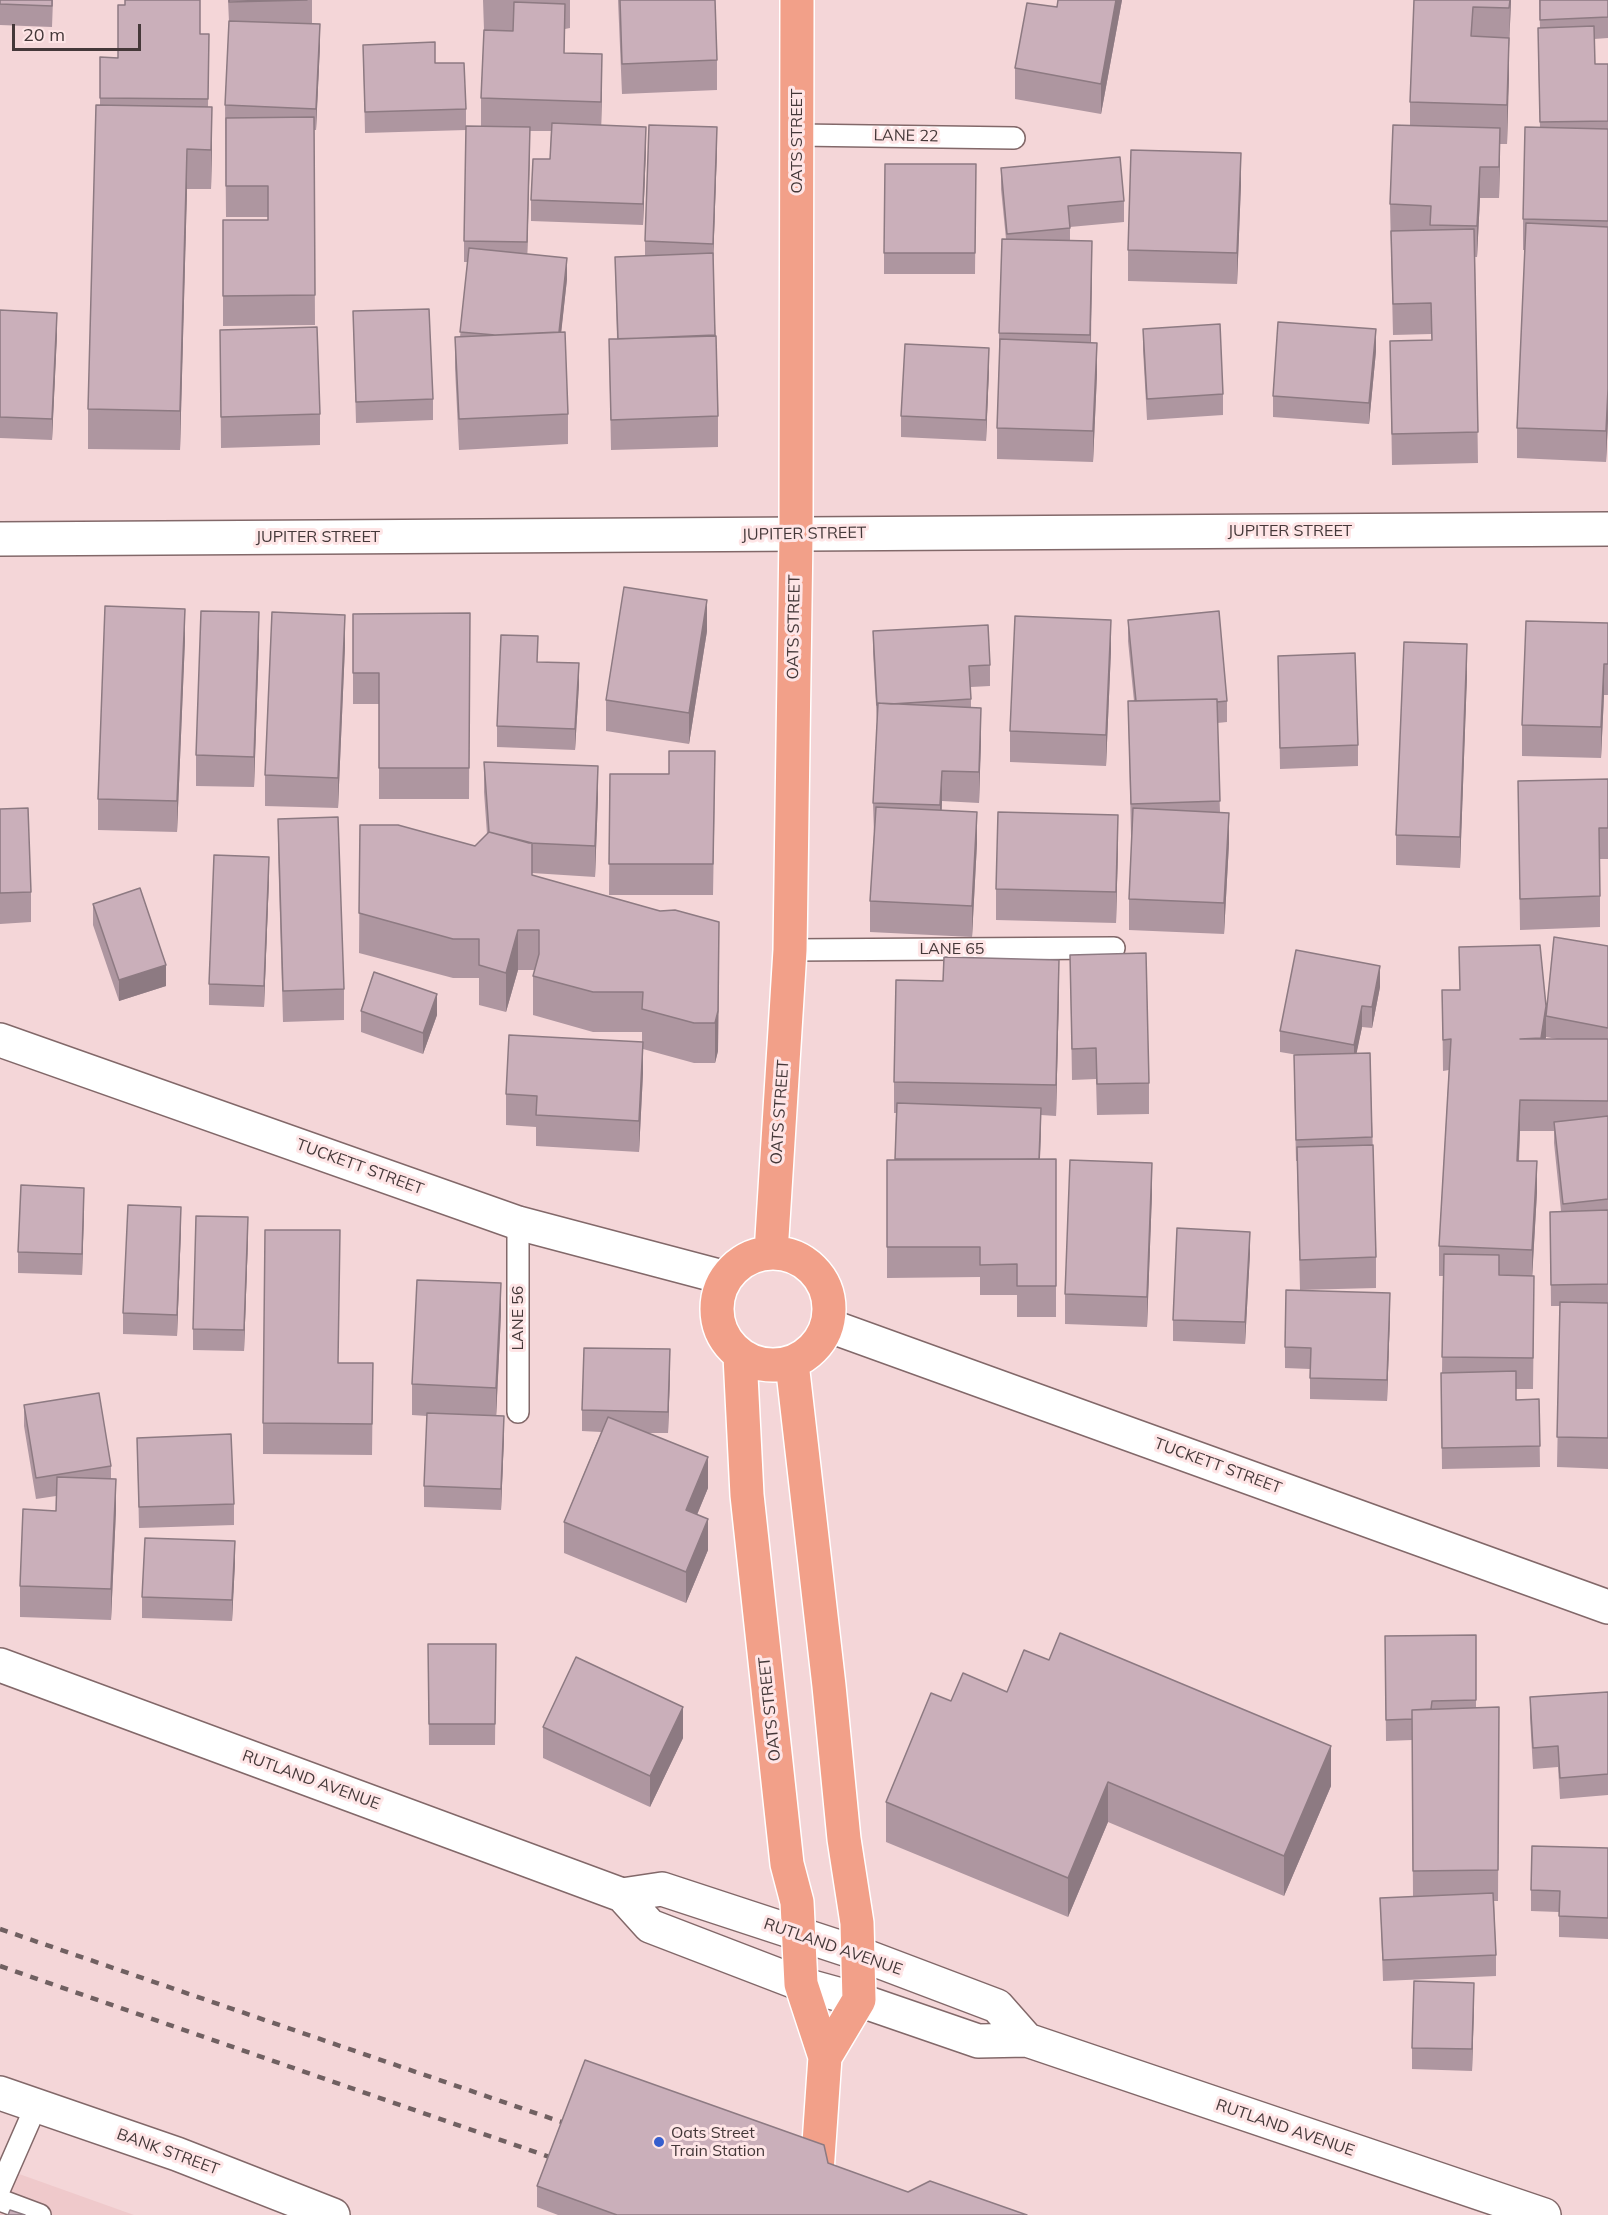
<!DOCTYPE html>
<html>
<head>
<meta charset="utf-8">
<style>
	body { margin:0 }
	#map { position:relative; width:1608px; height:2215px; overflow:hidden; background:#f4d6d8; font-family:Mulish,sans-serif }
	canvas { display:block }
	.scale { position:absolute; left:12px; top:24px; width:129px; height:27px; box-sizing:border-box; border:3px solid #443839; border-top:0; padding-left:8px; font-size:18px; line-height:21px; white-space:nowrap; color:#443839; -webkit-text-stroke:4px #fee5e6; paint-order:stroke }
</style>
</head>
<body>
<div id="map">
<canvas width="1608" height="2215"></canvas>
<div class="scale">20 m</div>
</div>
<script>
const ctx = document.querySelector('canvas').getContext('2d');
ctx.lineJoin = 'round';
function fillPath(path, color) { ctx.fillStyle = color; ctx.fill(path, 'evenodd'); }
function strokePath(path, color, width, dash) { ctx.strokeStyle = color; ctx.lineWidth = width; ctx.lineCap = dash ? 'butt' : 'round'; ctx.setLineDash(dash || []); ctx.stroke(path); }
function write(font, color, halo, rows, align = 'center') {
  ctx.font = font + ' Mulish,sans-serif'; ctx.lineWidth = 6; ctx.setLineDash([]); ctx.textBaseline = 'middle'; ctx.strokeStyle = halo; ctx.fillStyle = color; for (const [text, x, y, turn = 0] of rows) {
    ctx.save(); ctx.translate(x, y); ctx.rotate((+turn || 0) * Math.PI / 180); ctx.textAlign = isNaN(turn) ? turn : align; if (halo) ctx.strokeText(text, 0, 0); ctx.fillText(text, 0, 0); ctx.restore();
  }
}
fillPath(new Path2D(`
	M0,2167l8,3 126,45h-134z`), '#efc9cb');
const service = new Path2D(`
	M798,135l216,3
	M790,950l324,-2
	M518,1412v-189
	M0,2188l36,-82
	M0,2200l40,15`);
const minor = new Path2D(`
	M0,539l1608,-10
	M0,1040l518,183 208,55
	M827,1325l781,282`);
const tertiary = new Path2D(`
	M0,1665l622,230 28,31 151,58 58,16 119,41 49,-1 517,175
	M622,1895l40,-6 195,64 140,53 30,34
	M0,2093l177,61 156,61`);
const primary = new Path2D(`
	M717 1309a56 56 0 1 1 112 0a56 56 0 1 1-112 0Z
	M771,1253l19,-303 6,-416 1,-534
	M740,1356l7,139 40,369 10,38 4,82 24,73 -11,158
	M792,1363l37,323 15,153 13,84 2,77 -34,57`);
strokePath(service, '#826869', 24);
strokePath(minor, '#826869', 36);
strokePath(tertiary, '#826869', 36);
strokePath(primary, '#fff', 36);
strokePath(service, '#fff', 21);
strokePath(minor, '#fff', 33);
strokePath(tertiary, '#fff', 33);
strokePath(primary, '#f2a089', 33);
strokePath(new Path2D(`
	M0,1929l576,198
	M0,1966l564,196`), '#706061', 4.5, [8, 8]);
fillPath(new Path2D(`
	M0,0h53l-1,27 -52,-2z
	M228,0h84v24l8,21 -4,85h-2l1,195 -92,1v-106h45v-3h-42l-1,-112 4,-83z
	M483,0h87v28l-5,1 -1,24 38,32 -1,40 45,23 -3,77 -112,-4v-21l19,-41 1,-28h-21l-3,123 40,25 -6,53 7,82v30l-109,6 -4,-82v-31h5l8,-75h-4v-21l17,-115v-28l3,-68z
	M618,0h97l2,60v30l-95,4z
	M1058,0h64l-21,114 -86,-15v-31l42,-61z
	M1414,0h97l-2,48 -2,96h-7l-1,54h-19l-3,59h-2l3,206 -86,2 -2,-124 42,-1 -1,-6 -38,1 -3,-131 20,-79v-23z
	M1539,0h69v38l-14,1 1,25h13v356l-2,42 -89,-4v-30l8,-178h-2v-31l17,-91 -2,-79v-21h2z
	M200,34h9l-1,73 4,40 -1,42h-24l-7,261 -92,-1v-40l12,-304v-48l18,1z
	M363,45l103,64v21l-101,3z
	M717,148l-4,114 5,154v31l-107,3 -2,-111h8l-2,-82 30,-1v-15z
	M976,164l-1,110h-91v-21z
	M1001,168l123,33v21l-54,5v14l22,31 -1,71 6,31 -4,88 -96,-3v-31l2,-64v-31l7,-94 -5,-50z
	M1241,184l-4,100 -109,-3v-31z
	M0,310l57,24 -5,106 -52,-2z
	M353,311l80,88v21l-77,3z
	M1143,329l80,65v21l-76,5 -4,-70z
	M220,330l100,84v31l-99,3z
	M1376,351l-7,73 -96,-7v-21z
	M989,369l-3,72 -85,-4v-21z
	M470,613l-1,186h-90v-95h-26v-90z
	M1128,620l99,81v21l-10,1 3,89 9,31 -5,91 -95,-4v-31l3,-64h-1l-3,-134h6l-6,-60z
	M1608,623v72h-4l-3,63 -79,-2v-31z
	M707,631l-18,113 -83,-13v-31z
	M873,631l117,34v21l-19,1v20l10,32 -2,64 -37,-2v9l35,33 -5,94 -102,-5v-31l4,-67 -1,-31 4,-81 -4,-70z
	M185,639l-8,193 -79,-2v-31z
	M259,643l-5,144 -58,-1v-31z
	M345,646l-7,162 -73,-2v-31z
	M1111,650l-5,116 -96,-4v-31z
	M1278,656l80,89v21l-78,3z
	M538,662l41,22 -4,66 -78,-3v-21z
	M1467,675l-7,193 -64,-3v-30z
	M484,762l114,35 -3,80 -63,-4v2l128,36 59,11 -1,129 -3,12h-21l-51,-14v24l-4,79 -103,-6v-19l-30,-2v-31l136,-52v-10h-49l-60,-17v-39l2,-6h-17l-12,42 -27,-7v-27h-26l-94,-25 1,-128 115,21 12,-12 -3,-42z
	M610,774l105,7 -2,114h-104z
	M1608,779v80h-8v68l-80,3 -2,-149z
	M0,809l31,83v30l-31,2z
	M278,819l66,170v31l-61,2 -5,-172z
	M1118,846l-2,77 -120,-3v-31z
	M269,878l-5,129 -55,-2v-21z
	M93,904l73,82 -47,15 -26,-76z
	M1608,946v523l-51,-2 3,-161h-9l-1,-94 11,-1 -7,-68v-12h-34l-1,30 18,31 -5,84 2,31 -1,82h-17v11l23,-1 1,68 -98,2 -1,-96h1l1,-97h-4v-30l10,-176 -6,1 -1,-81 104,26zM1546,1037l11,2h-12z
	M1070,955l79,128v31l-52,1 -1,-36 -24,1z
	M1380,987l-8,41 -10,-1 -6,27 14,-1 6,204v31l-76,2 -3,-129h-1l-2,-84v-22h4l-18,-3v-21z
	M1059,990l-3,126 -15,-1 -1,44h16v158h-39v-22h-37v-18l-93,1v-118h8l1,-47h-2v-31z
	M361,1011l76,4 -14,39 -62,-22z
	M1152,1193l-5,134 -82,-3v-30z
	M84,1209l-2,66 -64,-2v-21z
	M181,1228l-4,108 -54,-2v-21z
	M248,1238l-4,113 -51,-1v-21z
	M1250,1253l-5,91 -72,-3v-21z
	M501,1314l-5,102 8,21 -3,73 -77,-3v-21l3,-70 -15,-1v-31z
	M1390,1314l-3,87 -77,-2v-30l-25,-1v-21z
	M373,1363l-1,92 -109,-1v-31z
	M670,1371l-2,62h-20l60,55 -11,27 11,35 -22,53 -122,-50v-31l37,-90 -19,-1v-21z
	M24,1405l87,61v13l5,31 -5,110 -91,-3v-31l36,-75v-15l-20,3 -12,-73z
	M137,1438l97,66v21l-95,3z
	M235,1562l-3,59 -90,-3v-21z
	M1476,1635v73l23,-1 -1,194h-4l2,54v21l-113,5 -3,-83 33,-1 -1,-157 -26,1 -1,-105z
	M428,1644h68l-1,101h-66z
	M1007,1692l324,94 -47,110 -176,-74 -40,95 -182,-75v-40l65,-101z
	M1608,1692v103l-48,4 -2,-32 -25,2 -3,-51v-21z
	M543,1727l140,11 -33,69 -107,-49z
	M1608,1848v91l-49,-2v-25l-28,-1v-21z
	M1474,2004l-2,67 -60,-2v-21z
	M828,2163l80,29 119,23h-469l-21,-8v-21z`), '#ae96a0');
fillPath(new Path2D(`
	M1116,0h6l-21,114v-30z
	M1510,0h1l-2,48z
	M320,24v21l-4,85v-21z
	M1509,38v40l-2,66v-39z
	M602,54v31l-1,48v-31z
	M212,107v40l-1,42v-39z
	M530,127v21l-3,115v-21z
	M646,127v21l-3,77v-21z
	M717,127v21l-4,117v-21z
	M1500,128v31l-1,39v-31z
	M187,149v40l-7,261v-39z
	M1241,153v31l-4,100v-31z
	M1480,167v31l-3,59v-31z
	M1092,241v31l-2,93v-30z
	M567,258v21l-9,83v-21z
	M57,313v21l-5,106v-21z
	M1376,329v22l-7,73v-21z
	M1097,343v31l-4,88v-31z
	M989,348v21l-3,72v-21z
	M1608,389v31l-2,42v-31z
	M707,600v31l-18,113v-31z
	M185,609v30l-8,193v-31z
	M259,612v31l-5,144v-30z
	M345,615v31l-7,162v-30z
	M1111,620v30l-5,116v-31z
	M1467,644v31l-7,193v-31z
	M579,663v21l-4,66v-21z
	M1604,664v31l-3,63v-31z
	M981,708v31l-2,64v-31z
	M598,766v31l-3,80v-31z
	M942,771v30l-2,35v-31z
	M977,812v31l-5,94v-31z
	M1229,813v30l-5,91v-31z
	M1118,815v31l-2,77v-31z
	M269,857v21l-5,129v-21z
	M518,930v40l-12,42v-39z
	M1059,960v30l-3,126v-31z
	M719,962l-1,89 -3,12v-40z
	M166,965v21l-47,15v-21z
	M1380,966v21l-8,41v-21z
	M437,994v21l-14,39v-21z
	M1362,1006v21l-8,39v-21z
	M1546,1006v31l-5,31v-30z
	M643,1042v31l-4,79v-31z
	M1520,1100v31l-3,60v-30z
	M1041,1108v21l-2,56v-21z
	M1537,1161v31l-5,88v-30z
	M1152,1163v30l-5,134v-30z
	M84,1188v21l-2,66v-21z
	M181,1207v21l-4,108v-21z
	M248,1217v21l-4,113v-21z
	M1250,1232v21l-5,91v-22z
	M501,1283v31l-5,105v-31z
	M1390,1293v21l-3,87v-21z
	M670,1349v22l-2,62v-21z
	M504,1416v21l-3,73v-21z
	M708,1457v31l-22,53v-31z
	M116,1479v31l-5,110v-31z
	M708,1519v31l-22,53v-31z
	M235,1541v21l-3,59v-21z
	M683,1707v31l-33,69v-31z
	M1331,1746v40l-47,110v-40z
	M1108,1782v40l-40,95v-39z
	M1474,1983v21l-2,67v-22z`), '#8d7a82');
const building = new Path2D(`
	M0,0h52v6l-52,-2z
	M125,0h75v34h9l-1,65 -108,-1v-41l18,1v-53h7z
	M229,0h78l-78,2z
	M620,0h95l2,60 -95,4z
	M1058,0h58l-15,84 -86,-16 12,-65 30,4z
	M1414,0h96l-1,8 -36,-1 -2,29 38,2 -2,67 -97,-3z
	M1540,0h68v17l-68,3z
	M514,2l51,2 -1,49 38,1 -1,48 -120,-4 3,-68 29,1z
	M229,21l91,3 -4,85 -91,-4z
	M1594,26l1,38h13v57l-68,1 -2,-94z
	M435,42v21h29l2,46 -101,3 -2,-67z
	M96,105l116,2 -1,43 -24,-1 -7,262 -92,-2z
	M314,117l1,178 -92,1v-76h45v-34h-42v-68z
	M552,123l94,4 -3,77 -112,-4 2,-41h17z
	M649,125l68,2 -4,117 -68,-3z
	M1393,125l107,3 -1,39h-19l-3,59 -47,-1 1,-19 -41,-2z
	M466,126l64,1 -3,115 -63,-1z
	M1525,127l83,2v92l-85,-2z
	M1131,150l110,3 -4,100 -109,-3z
	M1120,157l4,44 -56,5 2,22 -63,6 -6,-66z
	M885,164h91l-1,89h-91z
	M1526,223l82,4v162l-2,42 -89,-3z
	M1474,229l4,203 -86,2 -2,-93 42,-1 -1,-37 -38,1 -2,-73z
	M1002,239l90,2 -2,94 -91,-2z
	M469,248l98,10 -8,74 -64,3 -35,-3z
	M713,253l2,82 -97,4 -3,-82z
	M429,309l4,90 -77,3 -3,-91z
	M0,310l57,3 -5,106 -52,-2z
	M1278,322l98,7 -7,74 -96,-7z
	M1220,324l3,70 -76,5 -4,-70z
	M317,327l3,87 -99,3 -1,-87z
	M565,332l3,82 -109,5 -4,-82z
	M716,336l2,80 -107,4 -2,-81z
	M1000,339l97,4 -4,88 -96,-3z
	M905,344l84,4 -3,72 -85,-4z
	M624,587l83,13 -18,113 -83,-13z
	M105,606l80,3 -8,192 -79,-2z
	M201,611l58,1 -5,145 -58,-2z
	M1219,611l8,90 -10,1v-3l-81,2 -8,-81z
	M272,612l73,3 -7,163 -73,-3z
	M470,613l-1,155h-90v-95h-26v-59z
	M1015,616l96,4 -5,115 -96,-4z
	M1526,621l82,2v41h-4l-3,63 -79,-2z
	M988,625l2,40 -21,1 2,33 -80,5 -13,-1 -1,2 -4,-74z
	M501,635l37,1 -1,26 42,1 -4,66 -78,-3z
	M1404,642l63,2 -7,193 -64,-2z
	M1355,653l3,92 -78,3 -2,-92z
	M1217,699l3,102 -89,3 -3,-103z
	M878,703l103,5 -2,64 -37,-1 -2,34 -67,-2z
	M669,751h46l-2,113h-104l1,-90h59z
	M484,762l114,4 -3,80 -66,-3 -40,-11z
	M1608,779v49h-9l1,68 -80,3 -2,-118z
	M876,807l101,5 -5,94 -102,-5z
	M28,808l3,84 -31,1v-84z
	M1133,808l96,5 -5,90 -95,-4z
	M998,812l120,3 -2,77 -120,-3z
	M338,817l6,172 -61,2 -5,-172z
	M360,825h38l77,21 14,-14 43,11v32l128,36 15,-1 44,12 -1,89 -3,12h-21l-52,-14 1,-17h-50l-60,-16 6,-22v-24h-21l-12,43 -27,-8v-26h-26l-94,-26z
	M214,855l55,2 -5,129 -55,-2z
	M140,888l26,77 -47,15 -26,-76z
	M1554,937l54,9v82l-62,-12z
	M1540,945l6,61 -5,32 -21,1h88v62l-88,-1 -3,61h20l-5,89 -93,-4 12,-207 -8,1 -1,-50h18l-1,-43z
	M1296,950l84,16 -8,41 -10,-1 -8,39 -74,-14z
	M1146,953l3,130 -52,1 -1,-36 -24,1 -2,-94z
	M944,957l115,3 -3,125 -162,-3 2,-102 47,1z
	M374,972l63,22 -14,39 -62,-22z
	M509,1035l134,7 -4,79 -103,-6 1,-19 -31,-2z
	M1370,1053l2,84 -76,3 -2,-85z
	M897,1103l144,5 -2,51h-144z
	M1608,1116v83l-45,5 -9,-82z
	M1373,1145l3,112 -76,3 -3,-113z
	M1056,1159v127h-39v-22l-37,1v-18h-93v-87z
	M1070,1160l82,3 -5,134 -82,-3z
	M21,1185l63,3 -2,66 -64,-2z
	M128,1205l53,2 -4,108 -54,-2z
	M1608,1210v74l-57,1 -1,-73z
	M196,1216l52,1 -4,113 -51,-1z
	M1177,1228l73,4 -5,90 -72,-2z
	M265,1230h75l-2,133h35l-1,61 -109,-1z
	M1444,1254l55,1v20l35,1 -1,82 -91,-1z
	M417,1280l84,3 -5,105 -84,-4z
	M1286,1290l104,3 -3,87 -77,-2 1,-30 -26,-1z
	M1560,1302l48,1v135l-51,-1z
	M584,1348l86,1 -2,63 -86,-2z
	M1516,1371v29l23,-1 1,47 -98,2 -1,-75z
	M99,1393l12,73 -75,12 -12,-73z
	M427,1413l77,3 -3,73 -77,-3z
	M608,1417l100,40 -22,53 22,9 -22,53 -122,-50z
	M231,1434l3,70 -95,3 -2,-69z
	M57,1477l59,2 -5,110 -91,-3 3,-77 33,2z
	M145,1538l90,3 -3,59 -90,-3z
	M1060,1633l271,113 -47,110 -176,-74 -40,96 -182,-76 45,-109 20,8 12,-28 44,19 17,-42 25,10z
	M1476,1635v65l-44,1 -1,8 -19,1v9l-26,1 -1,-84z
	M428,1644h68l-1,80h-66z
	M576,1657l107,50 -33,69 -107,-49z
	M1608,1692v82l-48,4 -2,-32 -25,2 -3,-51z
	M1499,1707l-1,163 -85,1 -1,-161z
	M1532,1846l76,2v70l-49,-2 1,-25 -29,-1z
	M1493,1893l3,62 -113,5 -3,-62z
	M1414,1981l60,2 -2,66 -60,-1z
	M585,2060l239,85 4,18 80,29 22,-11 97,34h-410l-80,-29z
	M10,2210l15,5h-17z`);
fillPath(building, '#caafba');
strokePath(building, '#8d7a82', 1.5);
for (const [x, y, r, color] of [
	[659,2142,6,"#365ece"]
]) { const dot = new Path2D(); dot.arc(x, y, r, 0, 2 * Math.PI); ctx.fillStyle = color; ctx.fill(dot); strokePath(dot, '#fee5e6', 2); }
write('16px', '#443839', '#fee5e6', [
	["LANE 22",906,136,1],
	["OATS STREET",797,141,-90],
	["JUPITER STREET",1290,531],
	["JUPITER STREET",804,534,-1],
	["JUPITER STREET",318,537],
	["OATS STREET",794,627,-89],
	["LANE 65",952,949],
	["OATS STREET",780,1112,-86],
	["TUCKETT STREET",360,1167,20],
	["LANE 56",518,1318,-90],
	["TUCKETT STREET",1218,1466,20],
	["OATS STREET",770,1709,-96],
	["RUTLAND AVENUE",311,1780,20],
	["RUTLAND AVENUE",833,1947,19],
	["RUTLAND AVENUE",1285,2128,19],
	["BANK STREET",168,2152,20]
]);
write('16px', '#443839', '#fee5e6', [
	["Oats Street",671,2133],
	["Train Station",671,2151]
], 'left');
</script>
</body>
</html>
